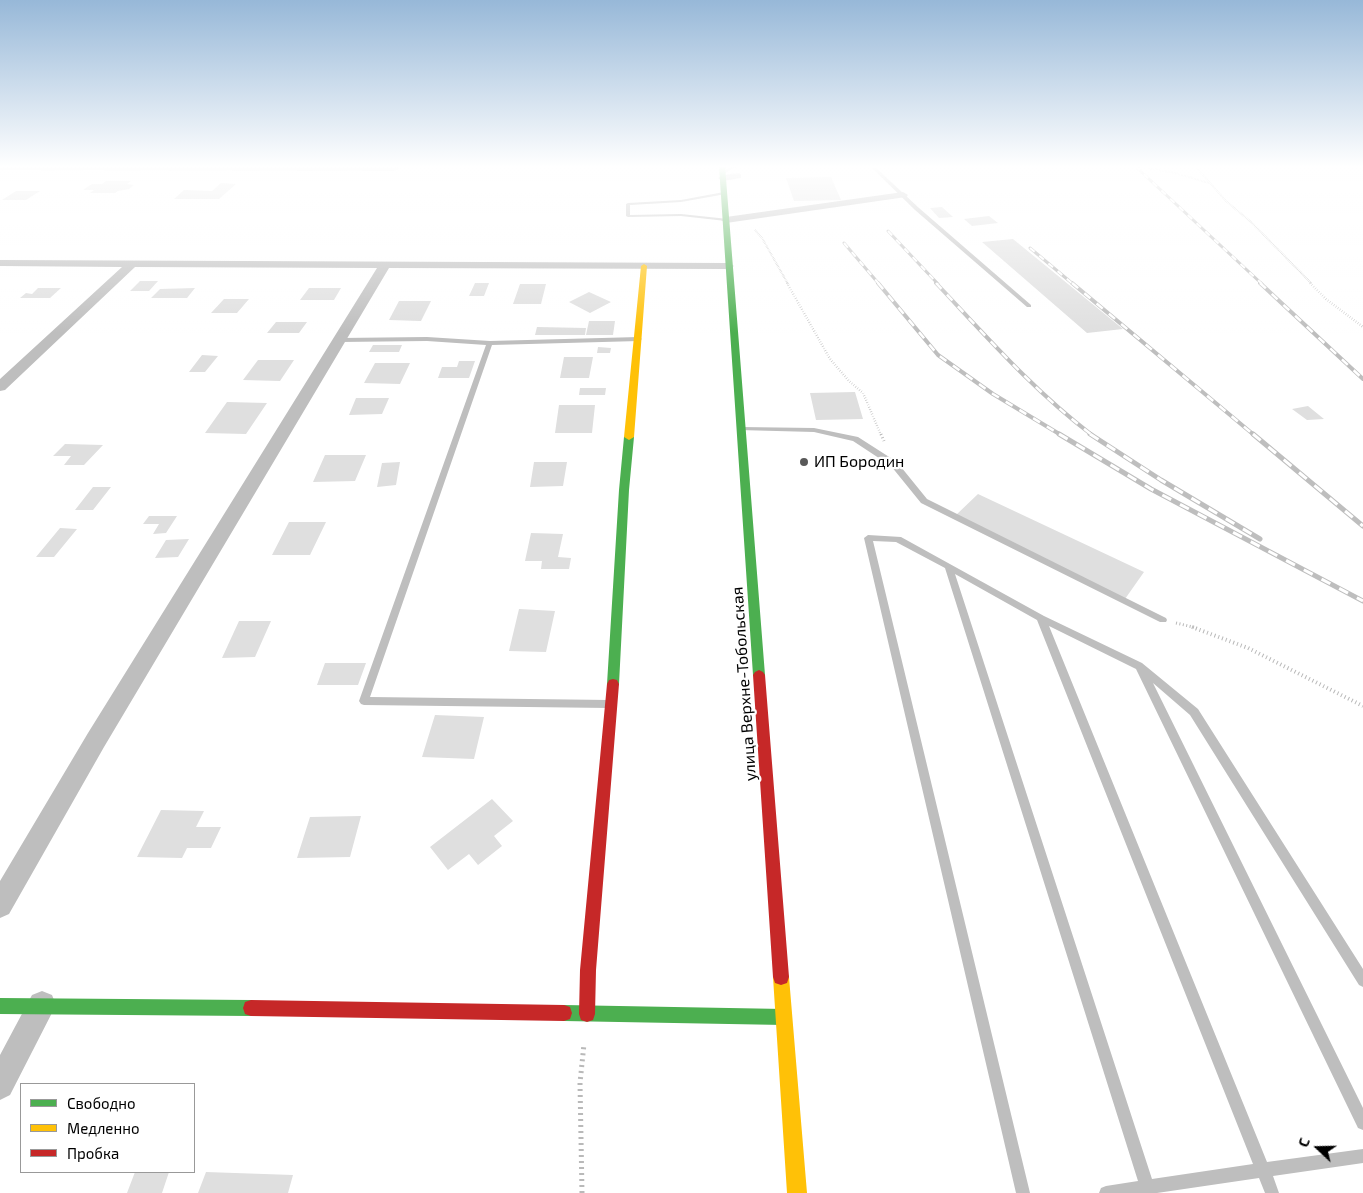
<!DOCTYPE html>
<html>
<head>
<meta charset="utf-8">
<style>
	body { margin:0 }
	#map { position:relative; width:1363px; height:1193px; overflow:hidden; background:#fff; font-family:"Exo 2",sans-serif }
	canvas { display:block }
	.legend { position:absolute; left:20px; top:1083px; width:175px; height:90px; box-sizing:border-box; background:#fff; border:1px solid #999; margin:0; padding:6px 9px; list-style:none; font-size:15px; color:#000 }
	.legend li { display:flex; align-items:center; gap:10px; height:25px }
	.legend b { width:25px; border:1px solid #999 }
	.north { position:absolute; left:1293px; top:1123px; width:50px; height:50px; -webkit-text-stroke:4px #fff; paint-order:stroke; rotate:291deg; font-size:14px; font-weight:700; line-height:20px; text-align:center; color:#000 }
	.north::after { content:''; display:block; margin:auto; width:18px; height:22px; background:#000; clip-path:polygon(50% 0,100% 100%,50% 72%,0 100%) }
</style>
</head>
<body>
<div id="map">
<canvas width="1363" height="1193"></canvas>
<ul class="legend">
<li><b style="height:6px;background:#4caf50"></b>Свободно</li>
<li><b style="height:6px;background:#ffc107"></b>Медленно</li>
<li><b style="height:6px;background:#c62828"></b>Пробка</li>
</ul>
<div class="north">С</div>
</div>
<script>
const ctx = document.querySelector('canvas').getContext('2d');
ctx.lineJoin = 'round';
function fillPath(path, color) { ctx.fillStyle = color; ctx.fill(path, 'evenodd'); }
function strokePath(path, color, width, dash) { ctx.strokeStyle = color; ctx.lineWidth = width; ctx.lineCap = dash ? 'butt' : 'round'; ctx.setLineDash(dash || []); ctx.stroke(path); }
function write(font, color, halo, rows, align = 'center') {
  ctx.font = font + ' "Exo 2",sans-serif'; ctx.lineWidth = 4.5; ctx.setLineDash([]); ctx.textBaseline = 'middle'; ctx.strokeStyle = halo; ctx.fillStyle = color; for (const [text, x, y, turn = 0] of rows) {
    ctx.save(); ctx.translate(x, y); ctx.rotate((+turn || 0) * Math.PI / 180); ctx.textAlign = isNaN(turn) ? turn : align; if (halo) ctx.strokeText(text, 0, 0); ctx.fillText(text, 0, 0); ctx.restore();
  }
}
fillPath(new Path2D(`
	M831,177l10,23 -47,1 -8,-23z
	M106,181h25l-4,3 7,1 -5,4 -11,2 -3,2h-25l4,-3h-11l9,-6h10z
	M221,183l15,1 -17,15h-45l10,-9 28,1z
	M16,191h24l-14,9h-24z
	M942,207l11,10 -14,1 -9,-10z
	M989,216l9,7 -26,3 -8,-7z
	M1013,239l110,90 -36,4 -105,-91z
	M140,281h18l-9,10h-19z
	M475,283h14l-5,13h-15z
	M520,284h26l-5,20h-28z
	M38,288h23l-11,10h-30l6,-5 6,1z
	M195,288l-8,10h-36l9,-9z
	M309,288h32l-7,12h-34z
	M589,292l22,10 -21,11 -21,-11z
	M224,299h25l-12,14h-26z
	M399,301h32l-10,20 -32,-1z
	M589,321h26l-2,14h-27z
	M276,322h31l-8,11h-32z
	M537,327l49,1 -1,7h-50z
	M373,345h29l-3,7h-30z
	M598,347l13,1 -1,5h-13z
	M202,355l16,1 -13,16h-16z
	M564,357h29l-4,21h-29z
	M258,360h36l-14,21 -37,-1z
	M459,361h16l-6,17h-31l4,-11h15z
	M375,363h35l-10,21 -36,-1z
	M580,388h26l-1,7h-26z
	M855,392l8,27 -47,1 -6,-27z
	M356,398h33l-7,16 -33,1z
	M227,402l40,1 -21,31 -41,-1z
	M559,405h36l-3,28h-37z
	M1308,406l16,13 -17,1 -15,-11z
	M65,444l38,1 -19,20h-20l7,-9h-18z
	M325,455h41l-11,26 -42,1z
	M400,462l-4,23 -19,2 5,-24z
	M534,462h33l-4,24 -33,1z
	M93,487h18l-18,23h-18z
	M978,494l166,78 -19,27 -169,-84z
	M149,516h28l-11,17 -13,1 6,-10h-16z
	M289,522h37l-16,33h-38z
	M60,528l17,1 -23,28h-18z
	M531,533l32,1 -5,23 13,1 -2,11h-28l1,-8h-17z
	M189,539l-11,18 -23,1 11,-18z
	M519,609l36,2 -9,41 -37,-1z
	M239,621h32l-16,36 -33,1z
	M325,663h41l-8,22h-41z
	M435,715l49,2 -10,42 -52,-2z
	M492,799l21,22 -19,15 8,10 -24,19 -9,-11 -21,16 -18,-23z
	M161,810l43,1 -8,16h25l-10,21h-24l-5,10 -45,-1z
	M361,816l-11,41 -53,1 13,-41z
	M135,1172h34l-7,21h-35z
	M206,1172l87,3 -5,18h-90z`), '#dfdfdf');
strokePath(new Path2D(`
	M1137,166l38,7 34,10
	M1195,166l31,35 25,21 61,62
	M755,230l7,8 26,46`), '#b9b9b9', 2, [0.5, 1]);
strokePath(new Path2D(`
	M787,283l43,76 19,22 14,12 18,42
	M1310,283l16,16 37,28`), '#b9b9b9', 2.5, [0.5, 2]);
strokePath(new Path2D(`
	M881,434l3,7
	M1176,623l21,5`), '#b9b9b9', 3, [1, 2.5]);
strokePath(new Path2D(`
	M1192,627l56,21 115,58`), '#b9b9b9', 4, [1, 3]);
strokePath(new Path2D(`
	M582,1193l-2,-110 4,-39`), '#b9b9b9', 5, [2, 4]);
fillPath(new Path2D(`
	M732,166h5l-13,8 -4,-1z
	M870,166h4l45,42 112,97v2h-4l-112,-97z
	M724,192h2v2l-45,8 -51,3v10l51,-1 47,5v1l-2,1 -45,-5 -53,1 -2,-1v-12l2,-1 53,-3z
	M427,337l63,4 149,-4 3,2 -3,2 -147,4 -122,352 239,3 3,1 2,3 -2,3 -3,1 -245,-3 -3,-1 -2,-3 127,-356 -59,-4 -87,1 -3,-2 3,-2z
	M741,427l73,1 44,9 39,25 30,37 239,119 1,2 -1,2h-6l-239,-119 -30,-37 -38,-25 -39,-9 -75,-2 -2,-1z
	M868,535l33,2 143,79 98,47 56,46 165,260v18l-4,-2 -169,-270 -37,-32 210,425v22l-5,-2 -222,-459 -87,-43 218,536 96,-13v14l-90,13 6,17h-14l-6,-15 -102,15h-58l2,-5 5,-2 32,-5 -193,-613 -49,-26 -23,-1 157,652h-14l-152,-655zM955,574l82,46 216,544 -101,15z`), '#bebebe');
fillPath(new Path2D(`
	M0,166h396l3,2 -5,3 -394,-1z
	M738,173l3,1v4l-18,3 -5,-3 5,-3z
	M903,192l5,3 -2,2 -180,26 -5,-3 5,-3z
	M0,260l728,3 6,3 -6,3 -339,-1 -285,479 -95,167 -9,4v-37l88,-148 289,-465 -242,-1 -130,123 -5,1v-12l122,-112 -122,-1z
	M42,991l10,4 4,10 -46,90 -10,5v-45l32,-60z`), '#bebebe');
fillPath(new Path2D(`
	M719,166h6l40,509 -2,3 -4,2 -4,-2 -2,-3z
	M629,434l5,3 -5,53 -10,194 -2,4 -4,1 -4,-1 -2,-4 12,-194 5,-53z
	M0,998l251,2 6,2 2,6 -2,6 -6,2 -251,-2z
	M564,1005l220,4 6,2 2,6 -2,6 -6,2 -220,-4 -6,-2 -2,-6 2,-6z`), '#4caf50');
fillPath(new Path2D(`
	M644,264l3,2 -13,171 -5,3 -5,-3 17,-171z
	M781,969l6,2 2,6 18,216h-20l-14,-216 2,-6z`), '#ffc107');
fillPath(new Path2D(`
	M759,670l4,2 2,3 24,302 -2,6 -6,2 -6,-2 -2,-6 -20,-302 2,-3z
	M613,679l4,1 2,4 -23,286 -1,44 -2,6 -6,2 -6,-2 -2,-6 1,-44 27,-286 2,-4z
	M251,1000l313,5 6,2 2,6 -2,6 -6,2 -313,-5 -6,-2 -2,-6 2,-6z`), '#c62828');
const railFar2 = new Path2D(`
	M1135,166l127,118
	M888,231l50,53
	M844,243l35,41
	M1030,248l43,36`);
const railFar1 = new Path2D(`
	M878,283l60,72 55,39 68,41
	M936,283c50,53 98,108 156,152
	M1072,283l182,152
	M1260,283l103,96`);
const rail = new Path2D(`
	M1059,434l92,55 212,112
	M1090,434l71,46 99,59
	M1253,434l110,92`);
strokePath(railFar2, '#bebebe', 3);
strokePath(railFar1, '#bebebe', 4);
strokePath(rail, '#bebebe', 5);
strokePath(railFar2, '#fff', 2, [6]);
strokePath(railFar1, '#fff', 2.5, [8]);
strokePath(rail, '#fff', 3, [10]);
const sky = ctx.createLinearGradient(0, 0, 0, 333);
sky.addColorStop(0, '#97b8d8');
sky.addColorStop(0.5, '#fff');
sky.addColorStop(1, '#ffffff00');
ctx.fillStyle = sky;
ctx.fillRect(0, 0, 1363, 333);
for (const [x, y, r, color] of [
	[804,462,5,"#595959"]
]) { const dot = new Path2D(); dot.arc(x, y, r, 0, 2 * Math.PI); ctx.fillStyle = color; ctx.fill(dot); strokePath(dot, '#fff', 2); }
write('16px', '#000', '#fff', [
	["ИП Бородин",814,462]
], 'left');
write('16px', '#000', '#fff', [
	["улица Верхне-Тобольская",744,684,-94]
]);
</script>
</body>
</html>
